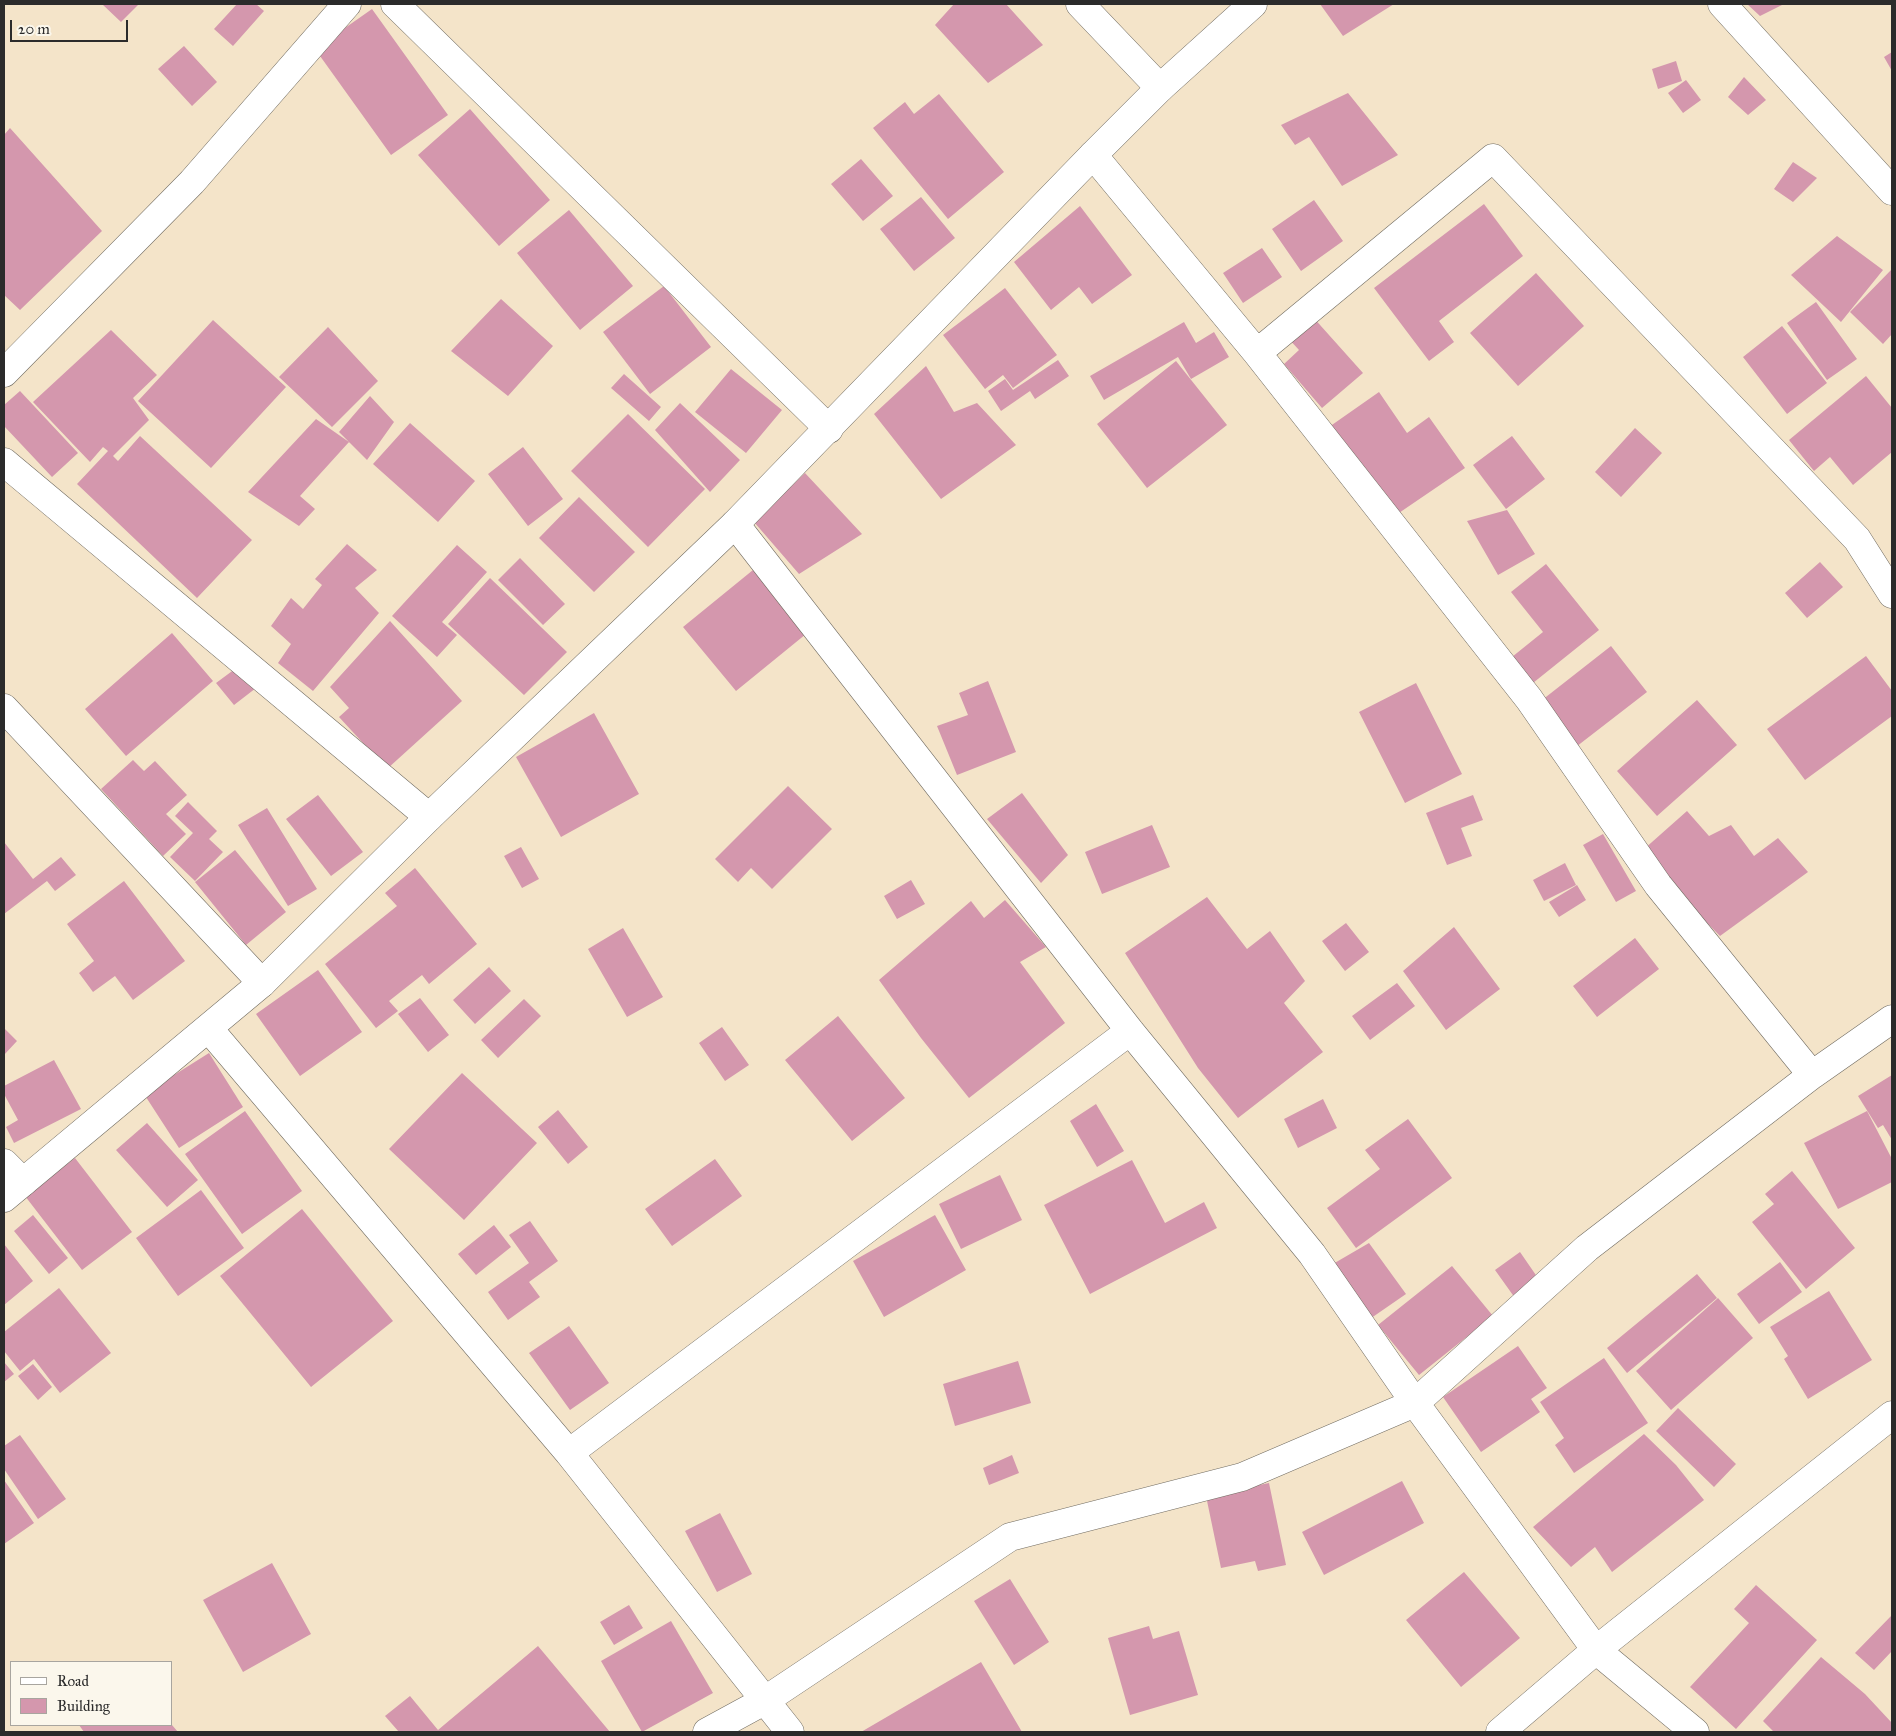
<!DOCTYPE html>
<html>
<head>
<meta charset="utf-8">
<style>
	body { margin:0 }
	#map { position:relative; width:1896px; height:1736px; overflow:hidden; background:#f4e4c9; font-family:"IM FELL Great Primer",serif }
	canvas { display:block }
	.frame { position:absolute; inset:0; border:5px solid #2b2b2b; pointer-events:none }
	.legend { position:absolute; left:10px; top:1661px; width:162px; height:65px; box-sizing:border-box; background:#fbf7ec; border:1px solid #a8a59f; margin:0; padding:6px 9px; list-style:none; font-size:15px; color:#2b2b2b }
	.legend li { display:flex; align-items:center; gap:10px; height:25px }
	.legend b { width:25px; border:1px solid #a8a59f }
	.scale { position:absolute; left:10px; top:20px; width:118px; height:22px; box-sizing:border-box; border:2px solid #2b2b2b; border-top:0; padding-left:6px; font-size:15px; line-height:18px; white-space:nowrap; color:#2b2b2b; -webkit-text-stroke:4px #fbf7ec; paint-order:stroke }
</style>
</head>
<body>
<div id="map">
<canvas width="1896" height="1736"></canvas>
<div class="frame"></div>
<ul class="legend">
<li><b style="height:6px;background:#fff"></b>Road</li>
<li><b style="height:14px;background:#d497ad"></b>Building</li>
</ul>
<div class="scale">20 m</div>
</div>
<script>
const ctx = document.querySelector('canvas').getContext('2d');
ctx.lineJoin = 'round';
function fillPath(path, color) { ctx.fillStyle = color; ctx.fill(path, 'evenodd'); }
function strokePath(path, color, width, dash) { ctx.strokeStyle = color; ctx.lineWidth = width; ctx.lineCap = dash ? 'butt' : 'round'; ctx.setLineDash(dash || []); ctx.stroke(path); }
fillPath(new Path2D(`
	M102,4h37l-18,18z
	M237,4h19l8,7 -31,35 -19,-17z
	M954,4h52l37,41 -55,38 -53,-58z
	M1320,4h74l-51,32z
	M1747,4h37l-24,12z
	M372,9l76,106 -57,40 -76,-106z
	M184,46l33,36 -25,24 -34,-37z
	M1892,52v19l-8,-14z
	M1676,61l6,20 -24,8 -6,-20z
	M1744,77l22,23 -18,15 -20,-18z
	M1686,80l15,20 -18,13 -15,-20z
	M1348,93l50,62 -56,31 -33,-49 -14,8 -14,-20z
	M939,94l65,78 -56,47 -75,-91 32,-26 9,12z
	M470,109l80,91 -51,46 -81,-91z
	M10,128l92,103 -82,79 -16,-15v-160z
	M861,159l32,37 -30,25 -32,-37z
	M1793,162l24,16 -24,24 -19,-13z
	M921,197l34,41 -41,33 -34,-42z
	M1314,200l29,41 -42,30 -29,-42z
	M1484,204l39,52 -84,65 15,21 -25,19 -55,-73z
	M1080,206l52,69 -40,29 -13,-17 -28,23 -37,-48z
	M569,210l64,76 -53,44 -63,-77z
	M1837,236l46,34 -42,52 -50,-47z
	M1262,248l20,29 -39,26 -20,-30z
	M1892,269v65l-9,10 -33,-32z
	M1536,273l48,53 -66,60 -48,-53z
	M664,286l47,61 -61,47 -47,-62z
	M1005,288l52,67 -44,33 -10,-13 -18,14 -42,-54z
	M501,299l52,47 -45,50 -57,-45z
	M1816,302l41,57 -30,21 -40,-57z
	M1312,316l51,57 -41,35 -38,-44 15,-14 -11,-12z
	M213,320l73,67 -75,81 -73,-67z
	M1184,322l12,21 18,-11 15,25 -38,22 -13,-22 -74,43 -14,-24z
	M1782,326l45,57 -40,31 -44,-57z
	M328,327l50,54 -46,46 -53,-50z
	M111,330l46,45 -24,23 16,22 -36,36 5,5 22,-25 112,104 -55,58 -120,-114 31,-33 -5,-4 -13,15 -57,-60z
	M1058,360l11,16 -34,23 -5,-8 -29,20 -13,-20 17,-12 8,11z
	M1176,361l51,64 -80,63 -50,-64z
	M926,366l28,46 23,-9 39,42 -75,54 -67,-85z
	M731,369l51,41 -36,43 -51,-41z
	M624,374l37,33 -12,14 -38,-33z
	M1866,376l26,32v44l-39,33 -23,-28 -16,14 -25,-31z
	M20,391l58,62 -26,24 -48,-51v-21z
	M1379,392l28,41 22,-16 36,51 -72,49 -64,-90z
	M370,396l24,26 -27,38 -28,-28z
	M680,403l60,57 -30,32 -55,-62z
	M628,414l77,75 -57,58 -77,-76z
	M316,419l33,23 -49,54 15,13 -16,17 -51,-34z
	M410,423l65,58 -37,41 -65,-58z
	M1635,428l27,25 -41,44 -26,-25z
	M1512,436l33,43 -39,30 -33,-44z
	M523,447l40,52 -35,27 -40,-52z
	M805,473l57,61 -63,40 -45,-52z
	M579,497l56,55 -41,40 -55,-54z
	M1507,510l28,44 -37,21 -31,-54z
	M347,544l30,26 -22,18 24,25 -66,78 -35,-28 13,-19 -20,-18 20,-28 12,11 19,-24 -7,-6z
	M457,545l30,27 -45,50 15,13 -20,22 -45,-41z
	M520,558l45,46 -22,21 -45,-45z
	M1820,562l23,25 -36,31 -22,-25z
	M1546,564l53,66 -71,57 -21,-26 36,-29 -32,-40z
	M753,570l53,64 -70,57 -53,-64z
	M490,578l77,74 -43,43 -76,-71z
	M390,621l72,80 -75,68 -48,-52 10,-9 -19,-21z
	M172,633l41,48 -87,75 -41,-47z
	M1611,646l36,46 -75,58 -35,-46z
	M1866,656l26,35v25l-87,64 -38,-51z
	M239,666l17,22 -22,17 -18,-22z
	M988,681l28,71 -59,23 -20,-49 31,-11 -9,-22z
	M1416,683l46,91 -57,29 -46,-91z
	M1697,700l40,45 -80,71 -40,-45z
	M594,713l45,81 -78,43 -45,-80z
	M133,760l11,11 11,-10 32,34 -21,19 20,20 -23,22 -62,-67z
	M788,786l44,43 -60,60 -21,-21 -13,14 -23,-23z
	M1022,793l46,62 -27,28 -54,-64z
	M318,795l45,57 -32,24 -45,-57z
	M1473,795l10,25 -22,8 11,28 -25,9 -21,-52z
	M188,802l29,29 -8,8 14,13 -28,29 -25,-24 23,-24 -18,-17z
	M267,808l50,81 -29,17 -50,-81z
	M1687,811l22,25 22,-11 23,31 24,-18 30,34 -88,64 -38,-38 -39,-48z
	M1152,825l18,42 -68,27 -17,-42z
	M1603,834l33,57 -20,11 -33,-57z
	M4,842l29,37 28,-22 15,18 -21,16 -8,-10 -43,33z
	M521,847l18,32 -17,9 -18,-32z
	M235,850l51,62 -40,33 -51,-63z
	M1565,863l11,22 -32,16 -11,-21z
	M415,868l62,76 -48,40 -7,-9 -33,26 9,10 -22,17 -51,-64 72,-58 -12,-13z
	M911,880l14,24 -28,15 -13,-23z
	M124,881l61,80 -52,39 -18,-24 -22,16 -14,-19 15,-12 -27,-37z
	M1577,885l9,15 -27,17 -10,-15z
	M1207,897l40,52 23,-18 35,50 -21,22 39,49 -85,66 -40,-50 -73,-115z
	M1005,900l41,47 -26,15 45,61 -96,75 -48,-60 -42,-58 92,-79 13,17z
	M1346,923l23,29 -24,19 -23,-30z
	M1454,927l46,62 -54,41 -43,-59z
	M623,928l40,69 -36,20 -39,-68z
	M1635,938l24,31 -62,48 -24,-31z
	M489,967l22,24 -36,33 -22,-24z
	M318,970l44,62 -62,44 -44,-62z
	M1397,983l18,23 -45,34 -18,-24z
	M420,998l29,37 -21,17 -30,-38z
	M524,999l17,17 -43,42 -17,-18z
	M838,1016l67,82 -53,43 -67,-81z
	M722,1027l27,38 -24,16 -26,-38z
	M4,1028l13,13 -13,14z
	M209,1053l34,54 -64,41 -35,-54z
	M54,1060l27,49 -67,34 -8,-16 12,-7 -14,-26v-8z
	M462,1073l75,70 -73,77 -75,-71z
	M1892,1075v65l-9,-15 -5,3 -20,-32z
	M1323,1099l14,29 -39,20 -14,-29z
	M1096,1104l28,47 -27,16 -27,-46z
	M558,1110l30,37 -20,17 -30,-37z
	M245,1111l57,80 -60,43 -57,-80z
	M1867,1111l25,48v23l-54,27 -34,-66z
	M1408,1119l44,59 -96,70 -29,-40 53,-39 -15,-19z
	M147,1123l51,57 -31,27 -51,-57z
	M75,1158l57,74 -50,38 -57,-74z
	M715,1159l27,37 -70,50 -27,-37z
	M1132,1160l33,63 39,-21 13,26 -127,66 -46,-89z
	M1792,1171l63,77 -49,41 -54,-67 22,-18 -9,-10z
	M1000,1175l22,45 -61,29 -22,-45z
	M201,1190l43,58 -66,48 -42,-58z
	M302,1209l91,112 -82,66 -91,-111z
	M33,1215l35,43 -19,16 -35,-43z
	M935,1215l31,55 -82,47 -31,-56z
	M530,1221l28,40 -29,21 11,15 -32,23 -20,-28 41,-29 -20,-28z
	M494,1225l17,22 -35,28 -18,-21z
	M1369,1243l37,51 -42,29 -38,-55z
	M4,1244l29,37 -29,24z
	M1520,1252l20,29 -25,17 -20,-28z
	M1780,1262l22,30 -43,32 -22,-30z
	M1452,1266l41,50 -74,59 -41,-50z
	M1697,1274l20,24 -90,75 -20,-25z
	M59,1288l52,65 -51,40 -26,-34 -14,12 -16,-20v-19z
	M1829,1291l43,69 -64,39 -24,-40 4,-3 -18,-29z
	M1718,1298l35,40 -82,72 -35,-39z
	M569,1326l40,57 -39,27 -41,-57z
	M1518,1346l29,42 -16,11 9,13 -59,40 -38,-55z
	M1604,1358l44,65 -74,50 -19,-28 9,-7 -24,-36z
	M1018,1361l13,42 -76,23 -12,-42z
	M4,1362l10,12 -10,8z
	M33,1364l19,23 -14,13 -20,-24z
	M1678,1408l58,56 -22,23 -58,-56z
	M1644,1434l32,31 28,35 -92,72 -17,-25 -24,20 -38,-40z
	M20,1435l46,64 -28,20 -34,-50v-23z
	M1012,1455l7,18 -30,12 -6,-17z
	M4,1480l30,43 -30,21z
	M1402,1481l22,42 -100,52 -22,-43z
	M1269,1483l17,82 -28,6 -3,-10 -34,7 -15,-72z
	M720,1513l32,61 -35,18 -32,-61z
	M272,1563l39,71 -68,38 -40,-72z
	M1464,1572l56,66 -59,49 -55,-67z
	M1010,1579l39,63 -35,23 -40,-64z
	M1756,1585l61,55 -81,89 -46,-42 59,-64 -15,-14z
	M629,1605l14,23 -29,17 -14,-23z
	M1892,1615v36l-18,19 -19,-17z
	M671,1621l42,72 -71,39 -41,-71z
	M1149,1626l4,13 26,-8 19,64 -68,20 -22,-77z
	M538,1646l72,86h-211l-14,-16 25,-20 28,34z
	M1821,1657l44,37 27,29v9h-118l-11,-11z
	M981,1662l41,70h-161z
	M79,1725h93l6,7h-94z`), '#d497ad');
const minor = new Path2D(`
	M395,4l434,425
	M1080,4l80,84
	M1722,4l170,187
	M1093,155l164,198 272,346 129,186 154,190
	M1257,353l236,-195 364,381 35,55
	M4,373l188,-191 155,-178
	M4,462l425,355
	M735,524l395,507 182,223 103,149 181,247 99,82
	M4,708l258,275
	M209,1029l360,424 221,279
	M4,1163l19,19
	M569,1453l561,-422
	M707,1732l57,-31 246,-164 232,-60 173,-74 172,-155 225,-173 80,-56
	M1500,1732l96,-82 296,-235`);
const tertiary = new Path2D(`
	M4,1198l258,-215 167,-166 306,-293 358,-369 67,-67 93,-84`);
strokePath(minor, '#716c62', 29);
strokePath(tertiary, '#716c62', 29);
strokePath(minor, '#fff', 28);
strokePath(tertiary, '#fff', 28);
</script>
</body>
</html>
